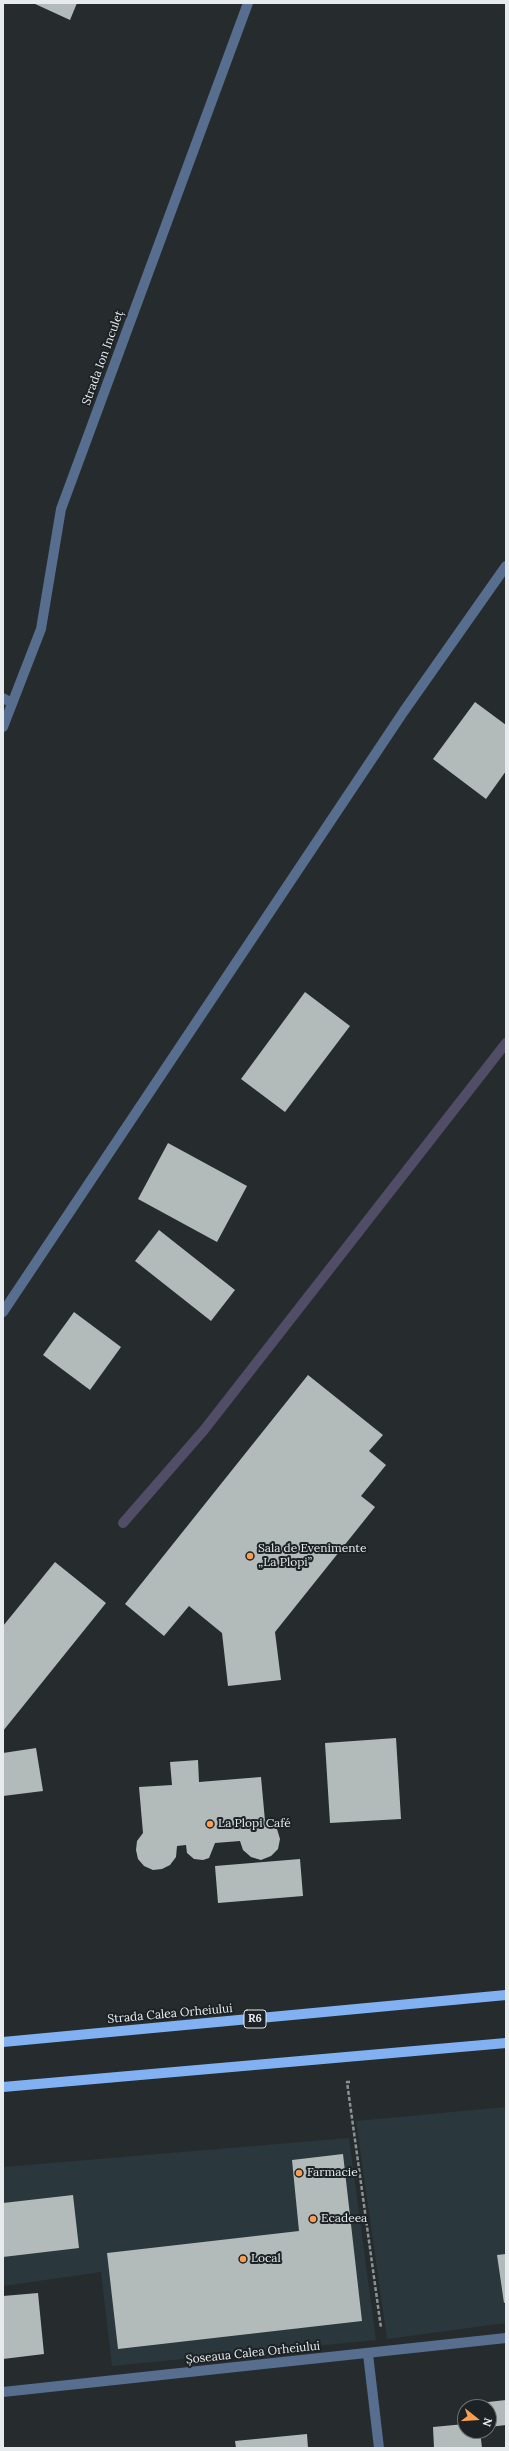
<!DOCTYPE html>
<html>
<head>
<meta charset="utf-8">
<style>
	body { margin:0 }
	#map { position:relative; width:509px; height:2451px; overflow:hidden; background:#262c2e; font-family:Lora,serif }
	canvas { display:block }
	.frame { position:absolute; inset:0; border:4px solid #e7ebed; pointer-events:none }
	.north { position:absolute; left:457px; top:2399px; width:40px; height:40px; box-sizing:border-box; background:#1c2225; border:1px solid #6d7275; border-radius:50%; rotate:107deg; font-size:11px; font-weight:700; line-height:16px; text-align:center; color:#e7ebed }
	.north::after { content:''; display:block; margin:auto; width:14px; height:18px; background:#fb9e51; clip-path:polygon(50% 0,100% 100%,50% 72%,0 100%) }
</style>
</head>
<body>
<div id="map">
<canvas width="509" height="2451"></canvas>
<div class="frame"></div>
<div class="north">N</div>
</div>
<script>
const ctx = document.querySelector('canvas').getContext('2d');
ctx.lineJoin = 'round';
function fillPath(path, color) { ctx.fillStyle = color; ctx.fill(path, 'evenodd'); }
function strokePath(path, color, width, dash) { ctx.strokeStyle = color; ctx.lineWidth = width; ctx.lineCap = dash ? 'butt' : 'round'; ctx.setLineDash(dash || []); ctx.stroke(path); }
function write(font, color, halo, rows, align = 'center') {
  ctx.font = font + ' Lora,serif'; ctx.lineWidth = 4; ctx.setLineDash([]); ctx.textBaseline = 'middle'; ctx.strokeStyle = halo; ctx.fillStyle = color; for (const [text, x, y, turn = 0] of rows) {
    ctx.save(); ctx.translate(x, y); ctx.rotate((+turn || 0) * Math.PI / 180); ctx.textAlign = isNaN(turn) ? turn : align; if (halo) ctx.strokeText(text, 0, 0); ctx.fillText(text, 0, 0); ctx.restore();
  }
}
fillPath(new Path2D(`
	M506,2107v216l-119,16 -31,-218z
	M349,2138l27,202 -264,26 -11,-94 -98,14v-119z`), '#2a373c');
strokePath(new Path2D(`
	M123,1523l81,-93 302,-387`), '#524d66', 10);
fillPath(new Path2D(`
	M33,3h44l-7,17z
	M475,702l31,23v46l-20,28 -53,-40z
	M305,992l45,34 -65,86 -44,-33z
	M168,1143l79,43 -30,56 -79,-43z
	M159,1230l76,60 -24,31 -76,-60z
	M74,1312l47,35 -31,43 -47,-35z
	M308,1375l75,60 -14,16 17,14 -25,31 14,11 -100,125 6,48 -53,6 -6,-53 -33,-27 -25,30 -39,-32z
	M55,1562l51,41 -103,128v-105z
	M396,1738l5,81 -71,4 -5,-80z
	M36,1748l7,43 -40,5v-43z
	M198,1760l1,22 62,-5 4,44 12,8 3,10 -2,10 -7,7 -10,4 -10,-3 -8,-7 -3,-9 -25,2 -6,15 -6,2 -9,-1 -7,-6 -1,-8 -9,1 -1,11 -6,8 -8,4 -9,1 -9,-4 -6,-7 -2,-9 1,-9 6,-8 -4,-46 33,-2 -2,-23z
	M300,1859l3,37 -85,7 -3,-37z
	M343,2154l19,167 -244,28 -11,-96 192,-22 -7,-71z
	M73,2195l6,53 -76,9v-54z
	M506,2254v48l-2,1 -7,-48z
	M38,2293l6,61 -41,5v-63z
	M506,2400v25l-17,2v-20h-9l-1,-4z
	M465,2424v7h15l2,17h-48l-1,-21z
	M307,2434l1,14h-72l-1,-7z`), '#b2bbba');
strokePath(new Path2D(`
	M350,2082h-3l34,246`), '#8d9294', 2.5, [4, 2]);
strokePath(new Path2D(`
	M3,698l9,5
	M3,2392l503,-54`), '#576e8e', 10);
strokePath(new Path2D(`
	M3,727l38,-98 20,-120 187,-506
	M3,1312l401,-601 102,-145
	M368,2354l11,94`), '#576e8e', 10);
strokePath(new Path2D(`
	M3,2042l503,-47
	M3,2087l503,-44`), '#81b1f2', 10);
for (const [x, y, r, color] of [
	[250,1556,4,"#fb9e51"],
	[210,1824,4,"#fb9e51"],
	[299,2173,4,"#fb9e51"],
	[313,2219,4,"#fb9e51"],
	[243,2259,4,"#fb9e51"]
]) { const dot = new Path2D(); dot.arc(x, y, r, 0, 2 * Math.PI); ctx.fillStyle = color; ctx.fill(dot); strokePath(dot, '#1c2225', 1.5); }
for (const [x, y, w] of [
	[255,2019,22]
]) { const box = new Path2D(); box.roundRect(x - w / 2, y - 9, w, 18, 3); ctx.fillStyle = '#1c2225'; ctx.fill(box); strokePath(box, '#e7ebed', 1); }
write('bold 11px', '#e7ebed', null, [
	["R6",255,2019]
]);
write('12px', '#e7ebed', '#1c2225', [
	["Strada Ion Inculeț",103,358,-70],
	["Strada Calea Orheiului",170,2014,-5],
	["Șoseaua Calea Orheiului",253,2353,-6]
]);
write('12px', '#e7ebed', '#1c2225', [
	["Sala de Evenimente",258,1549],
	["„La Plopi”",258,1563],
	["La Plopi Café",218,1824],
	["Farmacie",307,2173],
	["Ecadeea",321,2219],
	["Local",251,2259]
], 'left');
</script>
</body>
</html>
